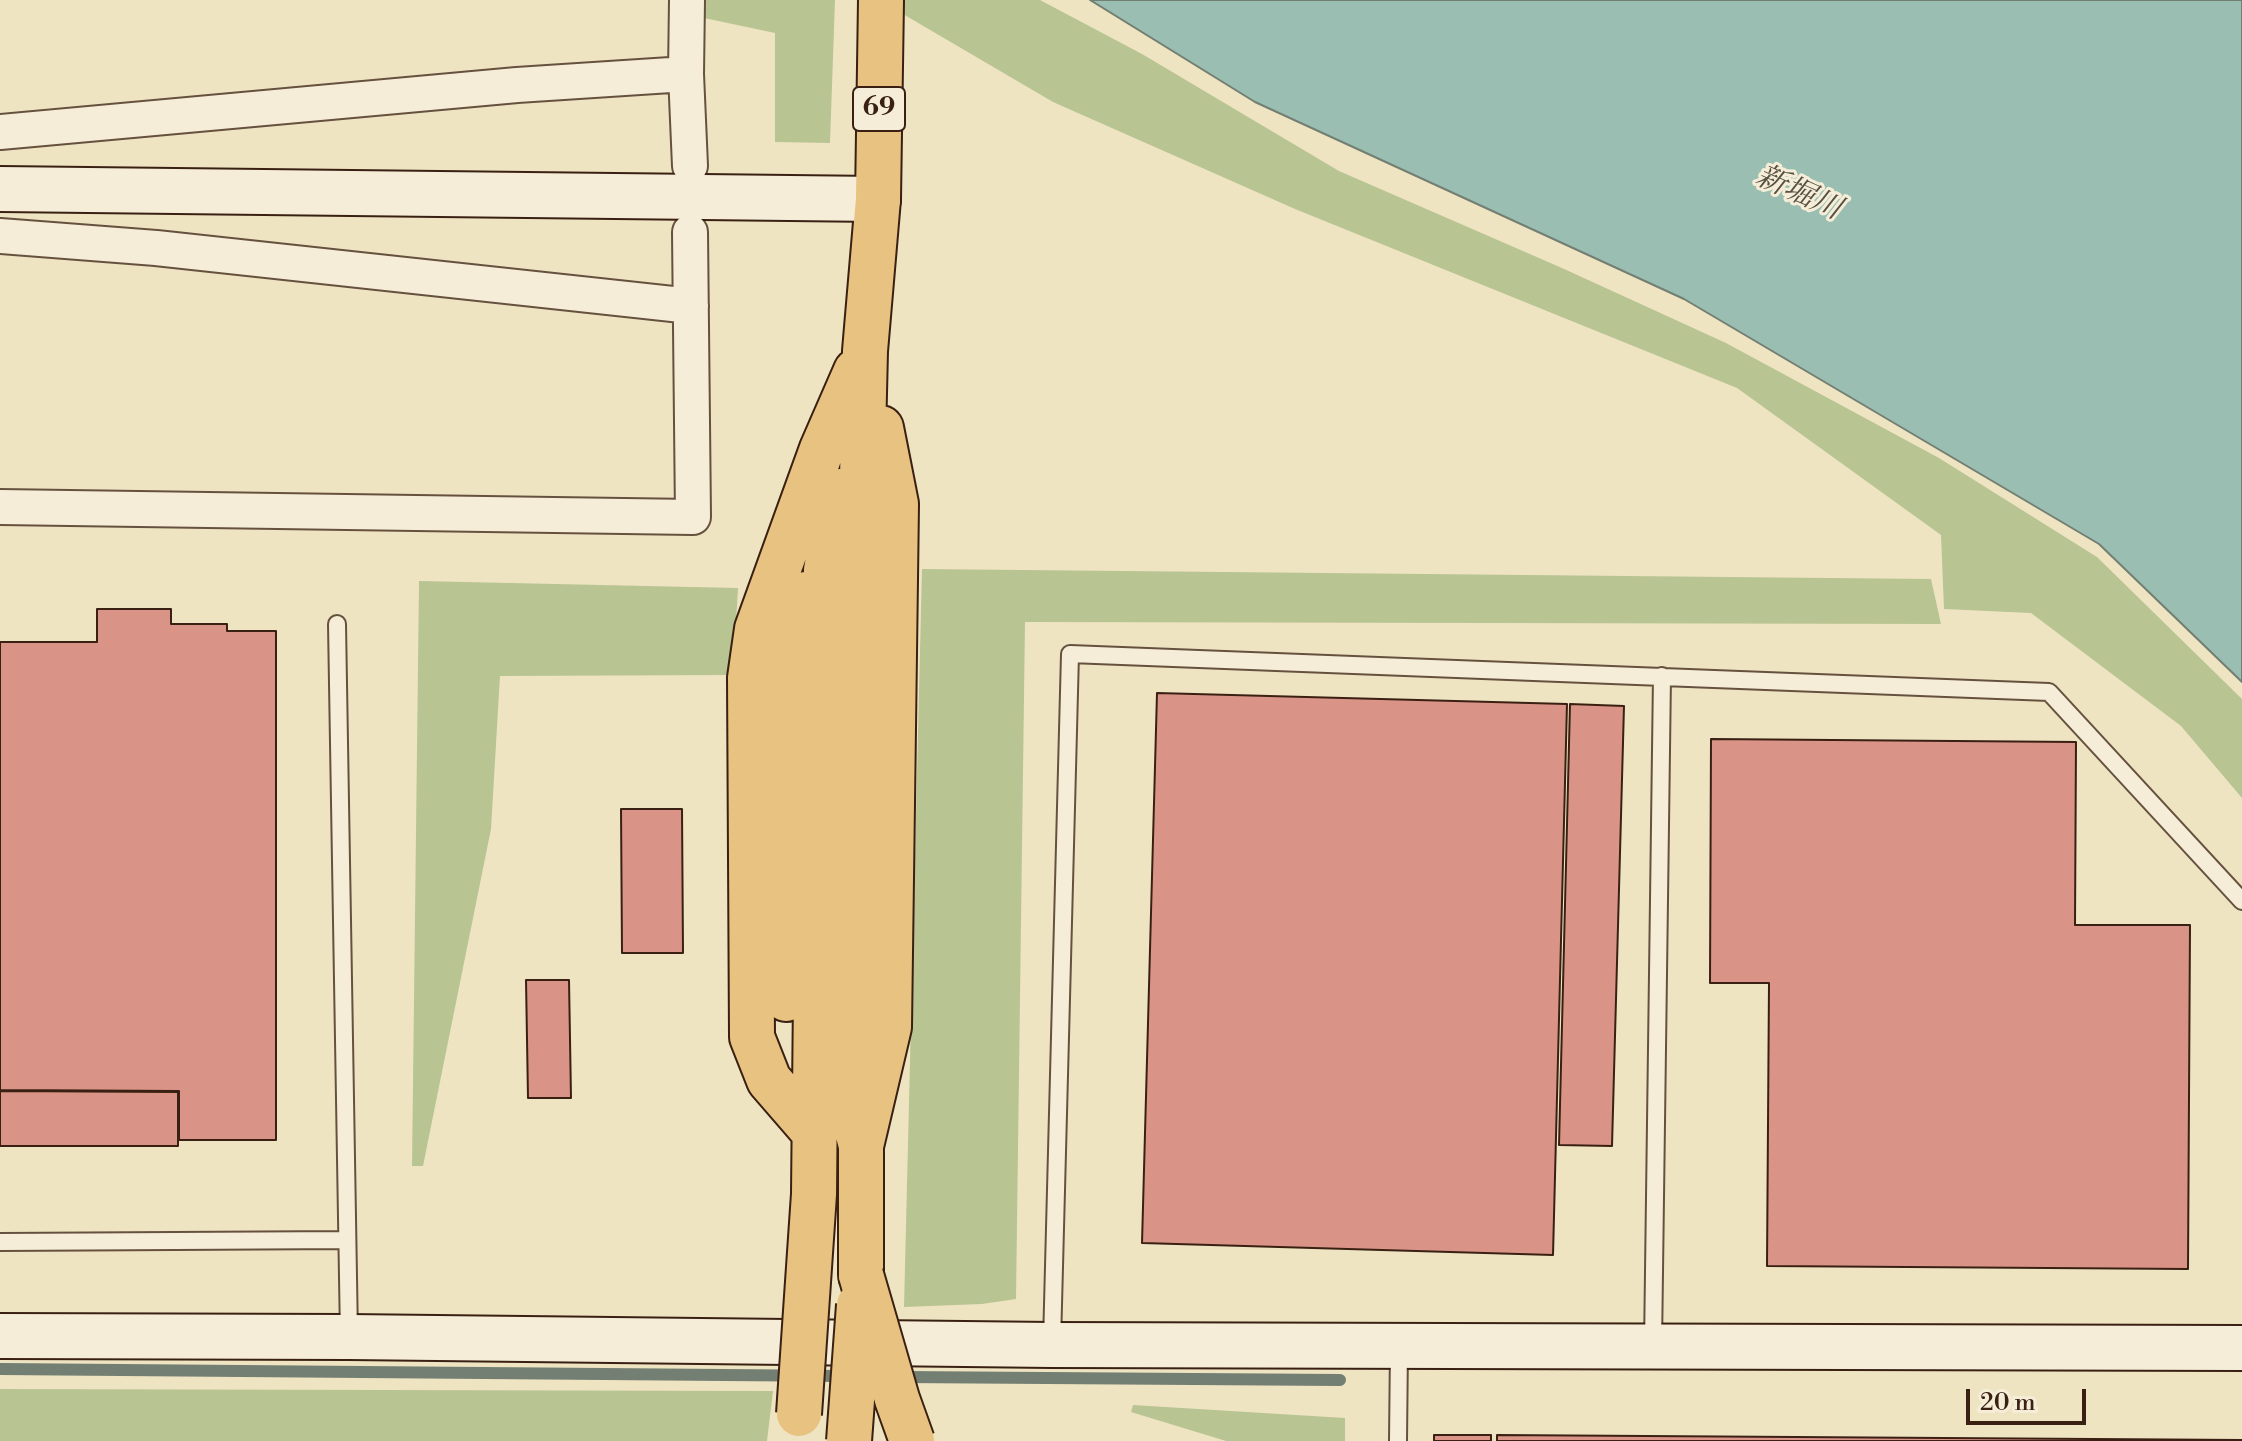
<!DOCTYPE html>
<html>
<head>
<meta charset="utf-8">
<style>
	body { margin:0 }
	#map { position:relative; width:2242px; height:1441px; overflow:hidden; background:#efe4c2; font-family:"Libre Bodoni",serif }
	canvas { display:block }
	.scale { position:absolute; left:1966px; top:1389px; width:120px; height:36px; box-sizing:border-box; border:4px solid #392013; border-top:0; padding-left:10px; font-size:24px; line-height:28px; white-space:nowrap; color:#392013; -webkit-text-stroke:6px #f5edd7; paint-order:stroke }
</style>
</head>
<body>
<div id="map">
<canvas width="2242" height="1441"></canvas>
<div class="scale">20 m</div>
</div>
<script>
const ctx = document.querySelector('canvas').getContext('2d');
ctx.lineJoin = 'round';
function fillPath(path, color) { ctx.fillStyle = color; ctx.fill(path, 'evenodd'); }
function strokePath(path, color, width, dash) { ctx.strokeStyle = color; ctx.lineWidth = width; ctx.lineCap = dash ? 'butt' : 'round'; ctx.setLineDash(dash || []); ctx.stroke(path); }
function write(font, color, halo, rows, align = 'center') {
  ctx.font = font + ' "Libre Bodoni","Noto Serif JP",serif'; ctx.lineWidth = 6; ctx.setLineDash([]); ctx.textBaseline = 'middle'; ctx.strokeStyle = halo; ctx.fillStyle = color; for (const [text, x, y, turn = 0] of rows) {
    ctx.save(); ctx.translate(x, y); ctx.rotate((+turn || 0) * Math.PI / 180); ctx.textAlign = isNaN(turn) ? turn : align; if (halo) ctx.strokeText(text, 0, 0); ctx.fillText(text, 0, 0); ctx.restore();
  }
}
fillPath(new Path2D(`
	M704,0h131l-5,143 -55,-1v-109l-71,-15z
	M879,0h161l102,54 197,117 223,97 164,75 213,115 158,99 145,142v99l-61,-72 -150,-113 -87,-4 -3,-74 -204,-147 -442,-179 -242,-107z
	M922,569l1009,10 10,45 -916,-2 -9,677 -34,5 -78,3z
	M419,581l319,7 -5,87 -233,1 -9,153 -68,337h-11z
	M0,1389l773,2 -6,50h-767z
	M1133,1405l212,13v23h-119l-95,-29z`), '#b9c493');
const water = new Path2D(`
	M1090,0h1152v682l-143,-138 -415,-245 -429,-197z`);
fillPath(water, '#9abfb2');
strokePath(water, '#737f72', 2);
strokePath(new Path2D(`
	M0,1369l845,7
	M899,1377l441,3`), '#737f72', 12);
const building = new Path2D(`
	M97,609h74v15h56v7h49v509h-97v-49l-179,-1v-448h97z
	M1157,693l410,11 -14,551 -411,-12z
	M1570,704l54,2 -12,440 -53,-1z
	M1711,739l365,3 -1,183h115l-2,344 -421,-3 2,-283h-59z
	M621,809h61l1,144h-61z
	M526,980h43l2,118h-43z
	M0,1091l178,1v54h-178z
	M1434,1435h57v6h-57z
	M1497,1435l745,5v1h-745z`);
fillPath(building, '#da9487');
strokePath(building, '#392013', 2);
const lane = new Path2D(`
	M337,624l12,712
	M0,1242l347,-2
	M1052,1343l18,-689 979,38 193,209
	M1653,1346l9,-670
	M1398,1441l1,-94`);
const street = new Path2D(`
	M687,0l-1,74 4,92
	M0,132l517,-47 169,-11
	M0,236l156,12 535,58
	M0,507l693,10 -3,-285`);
const secondary = new Path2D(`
	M0,189l878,10
	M0,1336l349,1 703,8 1190,3`);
const primary = new Path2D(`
	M878,199l3,-199`);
const highway = new Path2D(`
	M786,999l-1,-319 21,-86
	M814,1132l-45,-52 -17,-43 -2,-359 7,-49 65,-180 34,-78
	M861,1146l-11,-43 3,-244 12,-508 13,-152
	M814,1194l2,-198 10,-426 14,-79
	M861,1275v-129l28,-119 7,-523 -15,-76`);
strokePath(lane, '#66513f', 20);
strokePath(street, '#66513f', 38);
strokePath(secondary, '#392013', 48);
strokePath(primary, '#392013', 48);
strokePath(highway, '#392013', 48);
strokePath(lane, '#f5edd7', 16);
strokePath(street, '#f5edd7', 34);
strokePath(secondary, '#f5edd7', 44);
strokePath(primary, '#e8c281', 44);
strokePath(highway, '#e8c281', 44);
const highwayBridge = new Path2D(`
	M861,1275l36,124 15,42
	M799,1414l15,-220
	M849,1441l10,-136`);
strokePath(highwayBridge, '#392013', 48, []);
strokePath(highwayBridge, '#e8c281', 44);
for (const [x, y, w] of [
	[879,109,52]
]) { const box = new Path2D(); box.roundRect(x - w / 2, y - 22, w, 44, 6); ctx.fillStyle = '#f5edd7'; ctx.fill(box); strokePath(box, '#392013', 2); }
write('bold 26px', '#392013', null, [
	["69",879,109]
]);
write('italic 30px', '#565043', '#f5edd7', [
	["新堀川",1798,194,24]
]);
</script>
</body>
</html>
